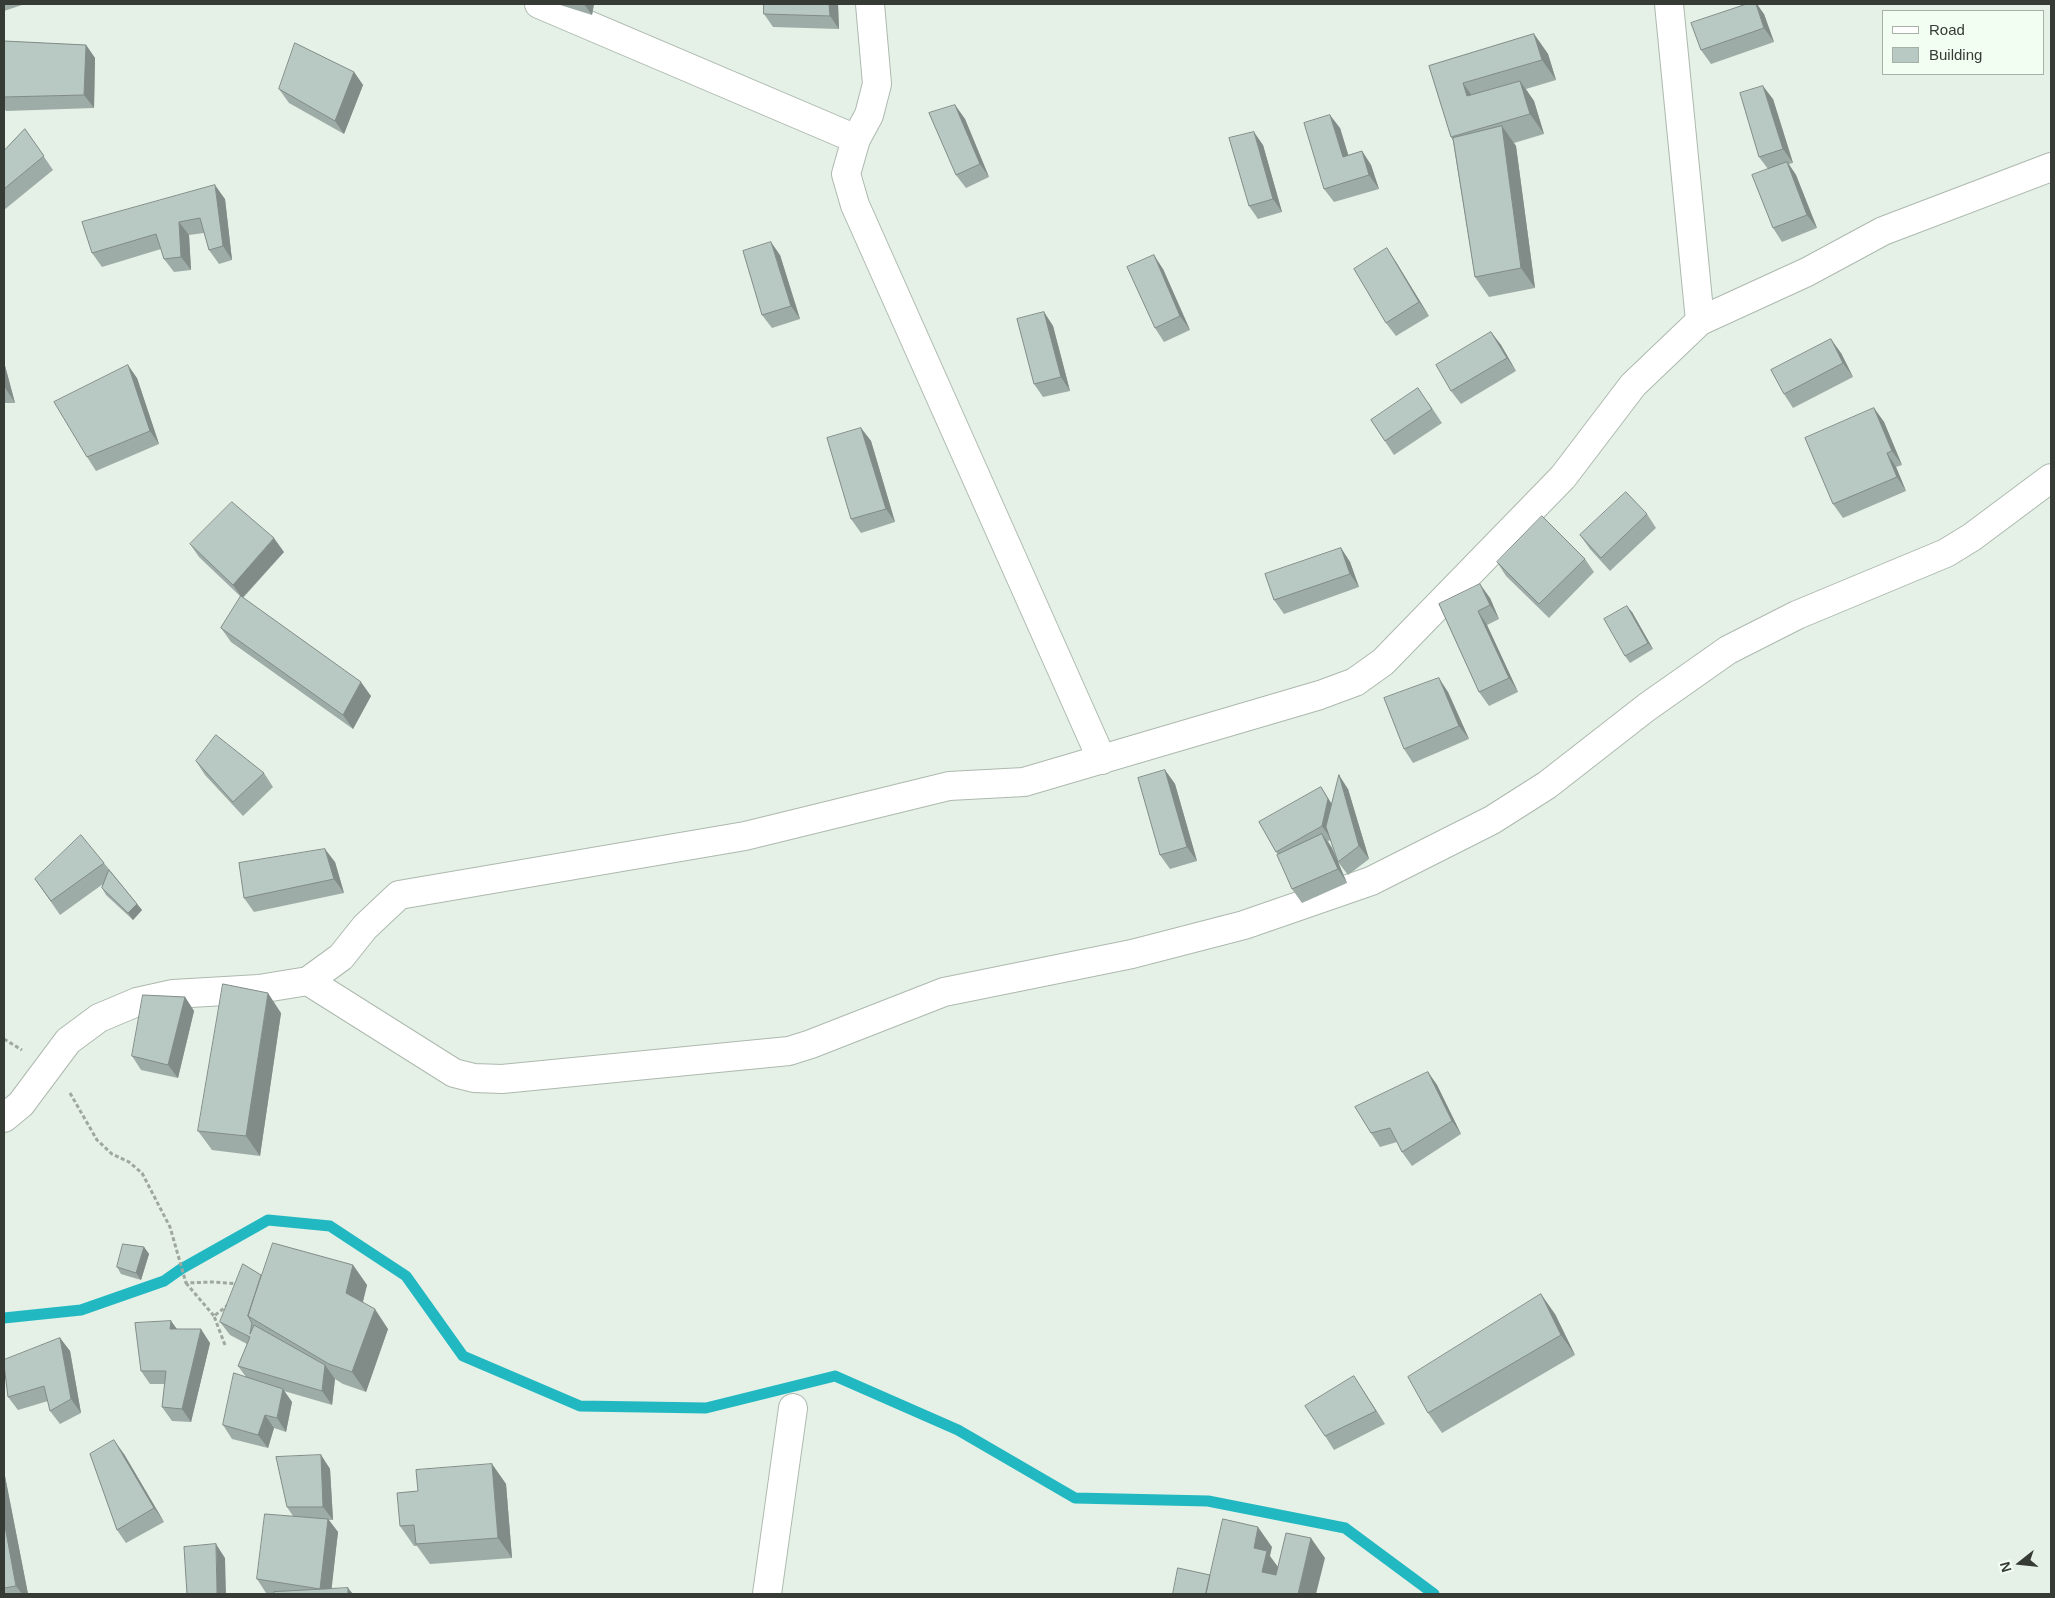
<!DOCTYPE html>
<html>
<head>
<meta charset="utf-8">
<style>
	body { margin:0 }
	#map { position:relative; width:2055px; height:1598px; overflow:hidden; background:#e5f1e6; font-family:Arial,sans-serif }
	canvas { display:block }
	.frame { position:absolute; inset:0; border:5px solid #363b36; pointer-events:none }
	.legend { position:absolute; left:1882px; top:10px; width:162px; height:65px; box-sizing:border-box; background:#f3fef3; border:1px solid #a7b0a7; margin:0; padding:6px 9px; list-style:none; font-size:15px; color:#363b36 }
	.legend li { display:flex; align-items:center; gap:10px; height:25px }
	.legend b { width:25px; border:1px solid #a7b0a7 }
	.north { position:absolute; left:1995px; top:1538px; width:50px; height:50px; -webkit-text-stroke:4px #f3fef3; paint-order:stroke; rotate:254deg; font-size:14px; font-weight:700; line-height:20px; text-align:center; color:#363b36 }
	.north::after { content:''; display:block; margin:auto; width:18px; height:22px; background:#363b36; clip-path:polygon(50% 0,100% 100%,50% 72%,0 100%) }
</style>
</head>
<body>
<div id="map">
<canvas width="2055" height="1598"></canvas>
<div class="frame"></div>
<ul class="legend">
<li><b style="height:6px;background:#fff"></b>Road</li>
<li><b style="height:14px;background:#b8c8c3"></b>Building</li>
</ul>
<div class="north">N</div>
</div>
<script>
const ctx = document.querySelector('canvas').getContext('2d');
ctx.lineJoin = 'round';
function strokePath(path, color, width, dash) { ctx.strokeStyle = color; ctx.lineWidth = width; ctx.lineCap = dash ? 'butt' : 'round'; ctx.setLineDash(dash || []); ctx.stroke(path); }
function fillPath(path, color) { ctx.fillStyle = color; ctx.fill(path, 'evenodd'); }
strokePath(new Path2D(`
	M4,1318l77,-8 83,-29 17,-12 87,-49 62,6 76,50 57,80 117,50 126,2 129,-32 123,54 117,68 133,3 137,27 89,66`), '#22b8c2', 11);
const minor = new Path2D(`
	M539,4l317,135
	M870,4l7,80 -8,31 -13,24 -10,35 9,31 247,555
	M1669,4l31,317
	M308,981l146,92 20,5 28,1 287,-28 22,-7 133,-52 188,-38 112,-29 127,-44 121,-61 55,-35 100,-78 81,-57 69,-35 149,-62 26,-16 79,-59
	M4,1118l17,-14 47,-63 31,-23 38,-16 36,-8 86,-5 49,-8 33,-24 24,-30 34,-32 346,-59 204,-50 75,-4 296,-87 35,-13 28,-20 180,-185 70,-92 67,-64 107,-49 76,-41 168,-64
	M767,1594l26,-186`);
strokePath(minor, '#adb9ae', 30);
strokePath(new Path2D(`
	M4,1039l18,11
	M70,1093l27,47 15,14 17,8 13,11 28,54 16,56 27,-1 26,2
	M186,1283l28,33
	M225,1345l-11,-29 14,-11`), '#9ea89f', 3, [4, 2.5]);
strokePath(minor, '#fff', 28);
fillPath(new Path2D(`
	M4,4h21l-21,7z
	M557,4h37l-2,11z
	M764,4h74l1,25 -66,-2 -9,-13z
	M1764,14l10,28 -63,22 -10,-14z
	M1534,34l14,20 8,26 -30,9 8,12 10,33 -30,9 2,3 19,142 -46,9 -14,-20 -22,-136 -2,-4 -22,-71z
	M4,41l82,4 9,13 -1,50 -88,3 -2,-3z
	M354,72l9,13 -19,49 -55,-31 -10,-14z
	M1773,99l20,64 -4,1 7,11 21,53 -35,14 -9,-14 -5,-59 -9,-12z
	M955,105l10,14 24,58 -23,11 -10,-13z
	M1340,128l8,27 14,-4 9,14 8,24 -45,13 -10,-13z
	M25,129l28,41 -49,40v-59z
	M1263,145l19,67 -24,7 -9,-13z
	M225,199l7,61 -13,4 -10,-14 -5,-17 -15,2 2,35 -17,2 -10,-13 -3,-10 -59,18 -10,-14z
	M780,255l20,64 -28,9 -10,-13z
	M1396,262l33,54 -33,20 -10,-13z
	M1163,269l27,61 -26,12 -9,-14z
	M1044,312l9,14 17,65 -27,6 -9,-13z
	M1491,332l10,13 15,26 -55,33 -10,-13z
	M1841,353l12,24 -60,31 -9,-14z
	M4,362l11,41h-11z
	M137,378l22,66 -63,27 -9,-14z
	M1428,402l14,21 -48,32 -23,-35z
	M1874,408l10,14 18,43 -6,2 10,24 -63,27 -10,-14z
	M861,428l10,13 24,81 -34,11 -10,-14z
	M1647,514l9,14 -46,43 -20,-22 -10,-14z
	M190,544l94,8 -41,46 128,98 -18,33 -122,-87 -10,-14 20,-31 -42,-40z
	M1341,548l9,14 9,25 -75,27 -10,-14z
	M1585,559l9,13 -45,46 -43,-42 -9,-14z
	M1490,598l9,21 -12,6 31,67 -29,14 -10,-14 -40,-88z
	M1632,612l21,37 -23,14 -5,-7z
	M1448,692l21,47 -56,24 -9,-14z
	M196,761l68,12 9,14 -30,29 -38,-41z
	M1165,770l10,14 22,77 -27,8 -10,-14z
	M1348,789l21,70 -21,16 -10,-13 -7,-22 -3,1 4,7 15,35 -45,20 -10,-14 -14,-34 -19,-33 73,-18z
	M335,862l9,31 -90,19 -10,-14z
	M104,863l38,47 -9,10 -27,-25 -4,-7 1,-4 -43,31 -25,-36z
	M185,997l9,14 -16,67 -37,-8 -9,-14z
	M281,1013l-21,143 -48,-6 -14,-19z
	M1428,1072l9,13 24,49 -49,32 -10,-14 -5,-10 -17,5 -9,-14z
	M144,1247l5,7 -8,26 -20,-6 -4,-7z
	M353,1265l14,20 -4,17 25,27 -22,63 -23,-8 -8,-5 -3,26 -48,-14 8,11 -6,30 -12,-4 -6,20 -36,-9 -9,-14 23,-48 -8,-11 9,-22 -17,-9 -10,-13z
	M1555,1314l20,41 -133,78 -14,-20z
	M171,1321l6,8 33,14 -19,79 -19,-1 -10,-14 3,-23h-15l-9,-13z
	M60,1338l10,13 11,62 -21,11 -10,-13 -2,-10 -30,9 -10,-13z
	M1363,1390l22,34 -51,26 -9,-14z
	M124,1454l40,68 -38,21 -9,-13z
	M321,1455l9,14 3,51h-4l9,12 -7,57 -57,5 -8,-1 -9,-14 36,-63 -6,-9z
	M492,1464l14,20 6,74 -82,6 -13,-18h-3l-14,-20 18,-35z
	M4,1471l24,123h-24z`), '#9eaca8');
fillPath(new Path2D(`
	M584,4h10l-2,11z
	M829,4h9l1,25 -9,-13z
	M1756,4h1l7,10 10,28 -10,-14z
	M1534,34l14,20 8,26 -14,-20z
	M86,45l9,13 -1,50 -10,-13z
	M354,72l9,13 -19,49 -9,-13z
	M1520,81l14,20 10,33 -14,-20z
	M1463,83l14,20 -10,-7z
	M1763,86l10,13 20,64 -10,-14z
	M955,105l10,14 24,58 -9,-13z
	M1330,115l10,13 13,42 -10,-13z
	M1502,126l14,20 19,142 -14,-20z
	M1254,132l9,13 19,67 -9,-13z
	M1362,151l9,14 8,24 -10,-14z
	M1787,162l9,13 21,53 -10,-13z
	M215,185l10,14 7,61 -9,-14z
	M179,222l10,13 2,35 -10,-13z
	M771,242l9,13 20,64 -9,-13z
	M1387,248l9,14 33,54 -10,-14z
	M1154,255l9,14 27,61 -10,-14z
	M1044,312l9,14 17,65 -9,-14z
	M1491,332l10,13 15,26 -9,-13z
	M1831,339l10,14 12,24 -10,-14z
	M4,362l11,41 -11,-17z
	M128,365l9,13 22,66 -9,-13z
	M1874,408l10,14 18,43 -10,-14z
	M861,428l10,13 24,81 -9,-13z
	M1887,453l9,14 10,24 -9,-14z
	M274,538l10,14 -42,46 -9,-13z
	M1341,548l9,14 9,25 -9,-13z
	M1480,584l10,14 9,21 -9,-14z
	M1627,606l5,6 21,37 -5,-6z
	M1478,611l9,14 31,67 -9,-14z
	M1439,678l9,14 21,47 -10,-13z
	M361,682l10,14 -18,33 -10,-14z
	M1165,770l10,14 22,77 -10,-14z
	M1339,775l9,14 21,70 -10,-13z
	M1321,787l16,25 -6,27 -9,-13z
	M1322,834l10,14 15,35 -9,-14z
	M325,849l10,13 9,31 -10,-14z
	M137,904l5,6 -9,10 -5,-7z
	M268,993l13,20 -21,143 -14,-20z
	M185,997l9,14 -16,67 -10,-13z
	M1428,1072l9,13 24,49 -9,-13z
	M144,1247l5,7 -8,26 -5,-7z
	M353,1265l14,20 -7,28 -14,-20z
	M1541,1294l14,20 20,41 -14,-20z
	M375,1309l13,20 -22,63 -14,-20z
	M171,1321l10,14 -11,-6z
	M201,1329l9,14 -19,79 -9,-13z
	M60,1338l10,13 11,62 -10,-14z
	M325,1365l10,14 -3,26 -10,-14z
	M1354,1376l9,14 22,34 -9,-13z
	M283,1389l9,13 -6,30 -9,-14z
	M265,1415l9,13 -6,20 -10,-13z
	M114,1440l10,14 40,68 -10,-14z
	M321,1455l9,14 3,51 -10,-13z
	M492,1464l14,20 6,74 -14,-20z
	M4,1471l24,123h-6l-6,-8 -12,-65z
	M328,1519l10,13 -7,62 -11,-5z
	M1258,1527l14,20 -2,9 11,15 -5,21 -14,-20 -8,-24z
	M1311,1538l14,20 -9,36h-18z
	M216,1544l9,14 1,36h-9z
	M348,1588l5,6h-5z`), '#818c88');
const building = new Path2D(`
	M764,4h65l1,12 -66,-2z
	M1747,4h9l8,24 -63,22 -10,-27z
	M1534,34l8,26 -79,23 4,13 53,-15 10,33 -79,23 -22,-71z
	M4,41l82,4 -2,50 -80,2z
	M295,43l59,29 -19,49 -56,-32z
	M1763,86l20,63 -24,8 -19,-64z
	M955,105l25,59 -24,11 -27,-62z
	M1330,115l13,42 19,-6 7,24 -45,14 -20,-66z
	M1502,126l19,142 -46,9 -22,-139z
	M25,129l19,27 -40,33v-38z
	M1254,132l19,67 -24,7 -20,-68z
	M1787,162l20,53 -34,13 -21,-53z
	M215,185l8,61 -14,4 -9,-32 -21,4 2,35 -17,2 -8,-25 -64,19 -10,-31z
	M771,242l20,64 -29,9 -19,-64z
	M1387,248l32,54 -33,21 -32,-54z
	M1154,255l26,61 -25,12 -28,-61z
	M1044,312l17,65 -27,7 -17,-65z
	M1491,332l16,26 -56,33 -15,-26z
	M1831,339l12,24 -59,31 -13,-24z
	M128,365l22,66 -63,26 -33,-55z
	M1418,388l14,21 -47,32 -14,-21z
	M1874,408l18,43 -5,2 10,24 -64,27 -28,-66z
	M861,428l25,81 -35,10 -24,-81z
	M1626,492l21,22 -46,44 -21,-23z
	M232,502l42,36 -41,47 -43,-41z
	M1542,516l43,43 -46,45 -42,-42z
	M1341,548l9,26 -76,26 -9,-26z
	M1480,584l10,21 -12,6 31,67 -30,14 -40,-88z
	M241,596l120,86 -18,33 -122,-87z
	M1627,606l21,37 -23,13 -21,-37z
	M1439,678l20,48 -55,23 -20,-51z
	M216,735l48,38 -31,29 -37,-41z
	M1165,770l22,77 -27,8 -22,-77z
	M1339,775l20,71 -21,16 -12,-35z
	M1321,787l7,12 -6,27 -46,26 -17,-30z
	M1322,834l16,35 -46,20 -15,-34z
	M81,835l23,28 -53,38 -16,-22z
	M325,849l9,30 -90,19 -5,-35z
	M109,870l28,34 -9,9 -26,-25z
	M223,984l45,9 -22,143 -48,-5z
	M143,995l42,2 -17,68 -36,-9z
	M1428,1072l24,49 -50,31 -12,-24 -19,5 -16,-26z
	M273,1243l80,22 -7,28 29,16 -23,63 -23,-8 -81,-48z
	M123,1244l21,3 -8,26 -19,-6z
	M243,1264l18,11 -13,41 4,7 -2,11 4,-9 71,40 -3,26 -84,-25 12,-29 -30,-15z
	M1541,1294l20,41 -133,78 -20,-36z
	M171,1321l-1,8h31l-19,80 -20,-2 4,-36h-25l-6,-48z
	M60,1338l11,61 -21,12 -6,-25 -36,11 -4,-32v-5z
	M234,1373l49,16 -6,29 -12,-3 -7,20 -35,-10z
	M1354,1376l22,35 -51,25 -20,-30z
	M114,1440l40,68 -37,22 -27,-76z
	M321,1455l2,52h-36l-11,-50z
	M492,1464l6,74 -82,6 -2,-19 -14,1 -3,-33 21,-2 -2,-21z
	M265,1514l63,5 -8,70 -63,-10z
	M1223,1519l35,8 -4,21 13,3 -5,21 14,3 10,-42 25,5 -13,56h-92z
	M4,1521l12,65 -12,2z
	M216,1544l1,50h-30l-3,-47z
	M1178,1568l32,7 -4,19h-33z
	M348,1588v6h-74v-2z`);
fillPath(building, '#b8c8c3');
strokePath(building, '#818c88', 1);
</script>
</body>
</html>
